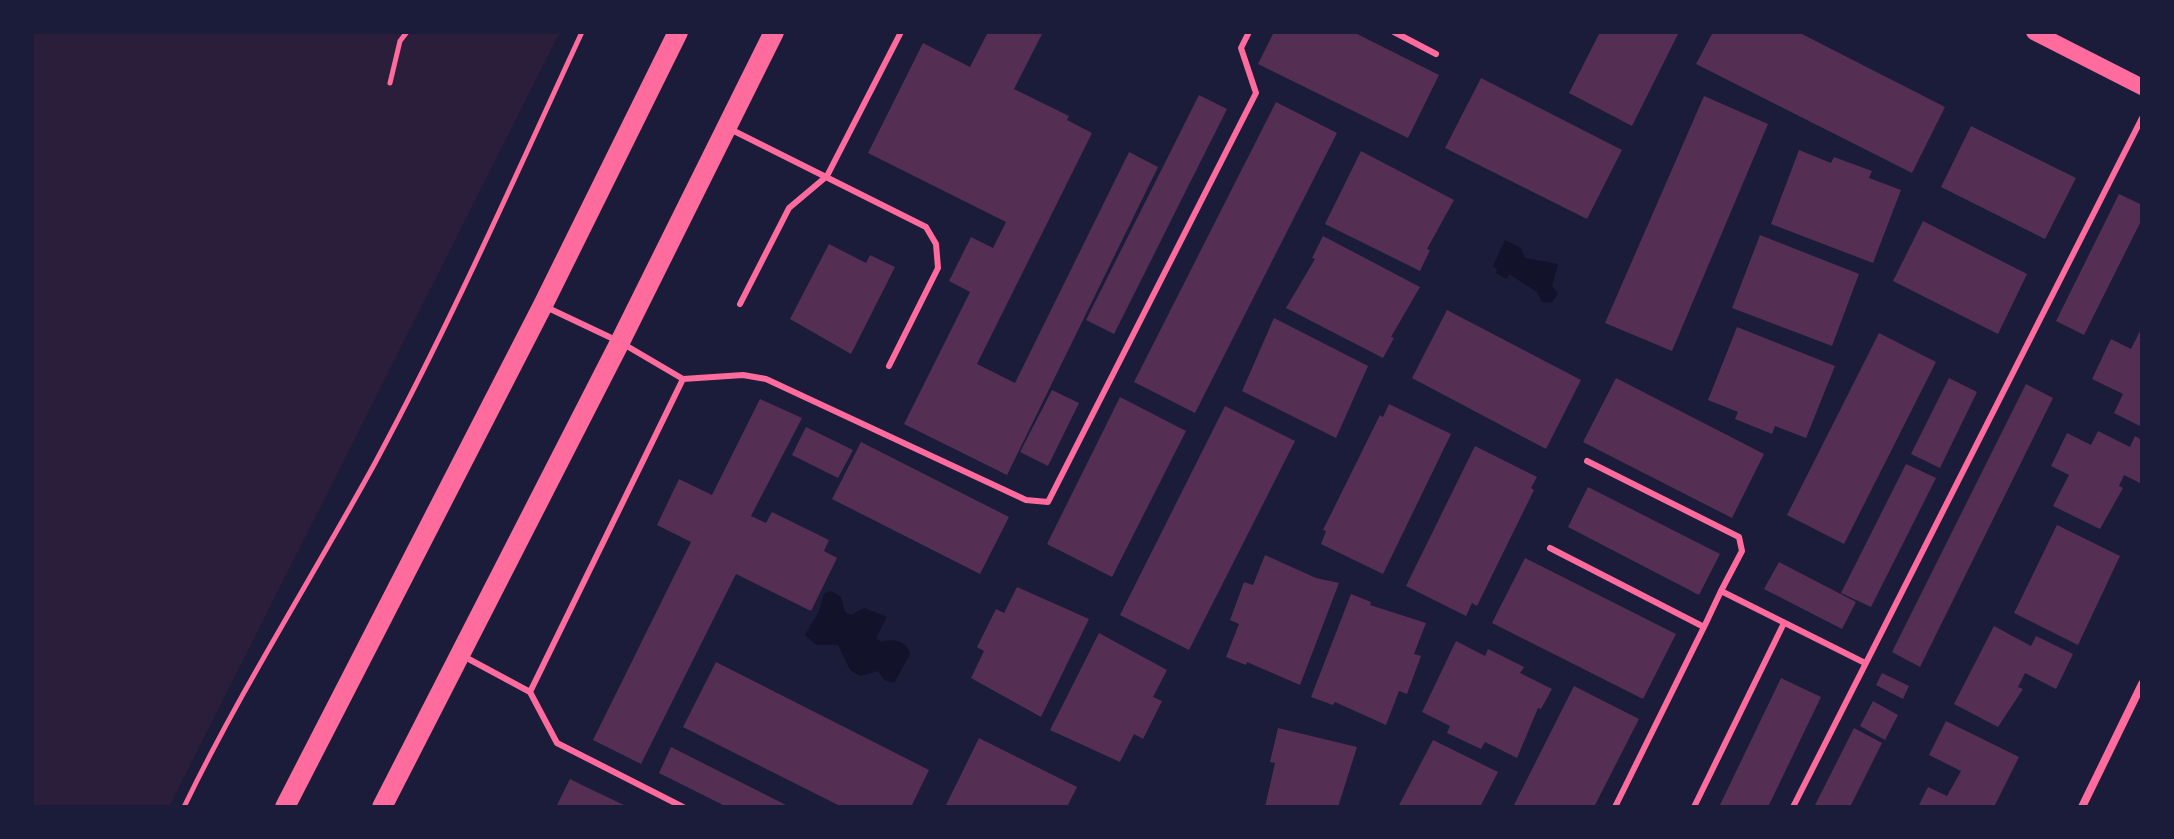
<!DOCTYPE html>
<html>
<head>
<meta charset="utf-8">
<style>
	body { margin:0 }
	#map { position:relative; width:2174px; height:839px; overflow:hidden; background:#1b1b3a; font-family:Karla,sans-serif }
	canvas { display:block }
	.frame { position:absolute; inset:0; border:34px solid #1b1b3a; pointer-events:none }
</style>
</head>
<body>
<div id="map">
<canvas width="2174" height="839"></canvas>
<div class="frame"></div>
</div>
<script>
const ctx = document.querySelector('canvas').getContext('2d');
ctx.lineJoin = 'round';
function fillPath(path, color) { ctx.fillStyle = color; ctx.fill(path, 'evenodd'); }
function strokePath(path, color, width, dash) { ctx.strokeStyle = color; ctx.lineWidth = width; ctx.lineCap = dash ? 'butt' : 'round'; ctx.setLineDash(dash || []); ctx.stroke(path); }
fillPath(new Path2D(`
	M32,32h528l-391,775h-137z`), '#2a1e3b');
fillPath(new Path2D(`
	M1505,240l16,8 4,10 33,6 -6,22 6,8 -7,9 -9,-1 -5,-10 -28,-18 -2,5 -11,-6 1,-4 -4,-3z
	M831,591l10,6 4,15 6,3 13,-7 23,9 -11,21 5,4c12,-3 25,-2 29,12l-16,29 -10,-3 -6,-9 -18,5 -10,-6 -12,-25h-22l-11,-10 14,-24 5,-17z`), '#12122b');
fillPath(new Path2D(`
	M988,32h55l-29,57 55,27 -2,4 25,13 -115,231 38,19 114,-231 29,15 -151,308 -103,-51 66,-132 -21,-11 22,-44 22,11 13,-26 -138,-69 55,-110 47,24z
	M1274,32h79l86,43 -31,63 -150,-74z
	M1600,32h79l-47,94 -63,-33z
	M1713,32h85l147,75 -33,66 -216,-109z
	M1481,78l141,72 -35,69 -142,-71z
	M1199,95l28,14 -113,225 -28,-14z
	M1704,96l64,28 -96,227 -67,-28z
	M1276,102l61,31 -142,280 -61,-31z
	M1971,126l105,52 -31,61 -104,-52z
	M1799,150l32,13 3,-6 38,14 -3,7 32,12 -28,73 -102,-39z
	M1361,151l93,49 -27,49 3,1 -10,21 -95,-47z
	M2119,194l23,11v14l-58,116 -28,-14z
	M1923,221l104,53 -29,60 -105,-53z
	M1760,235l99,39 -27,72 -100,-38z
	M1323,236l97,51 -29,50 3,1 -11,20 -97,-50 29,-49 -3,-1z
	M829,244l37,19 4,-8 25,12 -44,87 -61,-35z
	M1447,310l134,70 -35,69 -134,-71z
	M1274,318l94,48 -32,72 -94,-47z
	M1737,327l98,39 -29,72 -31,-12 -3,8 -37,-15 3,-7 -30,-12z
	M2142,327v100l-28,-14 9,-19 -31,-15 19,-40 20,10z
	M1879,333l57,29 -92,182 -57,-29z
	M1616,378l148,76 -32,64 -149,-76z
	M1949,378l28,14 -37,76 -29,-14z
	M2026,384l27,14 -133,269 -28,-15z
	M1052,390l27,13 -31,63 -28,-14z
	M1120,397l66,34 -74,146 -65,-33z
	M760,399l42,19 -51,98 15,7 6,-11 57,28 -5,11 13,7 -26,53 -75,-37 -95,190 -48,-24 98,-198 -34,-17 22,-46 33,16z
	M1389,404l62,30 -68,140 -62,-30 5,-13 -3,-1 57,-115 3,2z
	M1225,406l70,35 -106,209 -69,-35z
	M806,427l47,23 -15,28 -46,-23z
	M2098,431l32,16 5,-11 7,4v44l-18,-9 -5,11 4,2 -23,41 -47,-23 16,-31 -18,-9 16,-33 24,12z
	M861,442l148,75 -29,57 -148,-75z
	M1475,446l62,31 -6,11 3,2 -57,116 -5,-3 -6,13 -60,-30z
	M1906,464l30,14 -65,129 -30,-14z
	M1588,487l132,67 -21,41 -131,-68z
	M2057,525l63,31 -42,89 -64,-32z
	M1265,555l51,23 23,5 -39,102 -53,-23 -1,3 -20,-8 13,-33 -9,-4 14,-38 9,3z
	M1525,558l151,76 -33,65 -151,-76z
	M1779,562l77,40 -14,27 -78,-40z
	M1017,587l72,32 -48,98 -70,-39 13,-27 -7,-4 19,-38 8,4z
	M1351,594l20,8 -1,3 56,18 -12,31 7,2 -14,38 -8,-3 -13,34 -51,-23 -2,3 -22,-8z
	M1994,626l37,20 5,-10 37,18 -17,35 -31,-16 -7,14 5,2 -25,38 -44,-23z
	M1099,633l68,37 -14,27 9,4 -19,38 -9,-5 -14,28 -70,-32z
	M1456,641l29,15 3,-7 36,18 -4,6 32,16 -11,20 -3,-1 -21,50 -32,-16 -4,7 -34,-16 3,-7 -28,-14z
	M716,662l213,108 -18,37h-69l-159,-80z
	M1882,673l27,13 -6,13 -27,-14z
	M1781,678l40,19 -53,110h-49z
	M1574,686l65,33 -45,88h-81z
	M1873,701l25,14 -13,25 -25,-14z
	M1946,721l73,36 -25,50h-76l10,-20 19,9 14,-25 -32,-16z
	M1278,728l79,19 -19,60h-73l10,-44 -5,-1z
	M1854,728l28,15 -32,64h-36z
	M979,738l98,49 -10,20h-122z
	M1433,740l65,32 -18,35h-82z
	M671,747l119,60h-63l-68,-34z
	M570,779l12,6 46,22h-72z`), '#542f53');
strokePath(new Path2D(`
	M390,83l10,-42 7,-9
	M184,807c57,-118 128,-229 191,-344 76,-141 140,-286 207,-431`), '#ff6b9d', 5);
strokePath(new Path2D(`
	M1394,32l42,22
	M730,129l196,98 10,17 2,24 -49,98
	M740,304l49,-96 38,-32 74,-144
	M546,307l74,35 63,37 60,-4 23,4 260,121 22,2 208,-409 -15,-45 8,-16
	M1587,461l152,76 3,14 -21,40 144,72
	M1550,548l154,79 17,-36
	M465,657l65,35 27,51 126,64
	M530,692l153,-313
	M1615,807l89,-180
	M1694,807l90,-184
	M1793,807l349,-689`), '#ff6b9d', 6);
strokePath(new Path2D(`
	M2082,807l60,-123`), '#ff6b9d', 8);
strokePath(new Path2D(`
	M2034,32l108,55`), '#ff6b9d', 16);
strokePath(new Path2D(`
	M285,807l258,-502 135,-273
	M382,807l238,-465 154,-310`), '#ff6b9d', 20);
</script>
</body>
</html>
